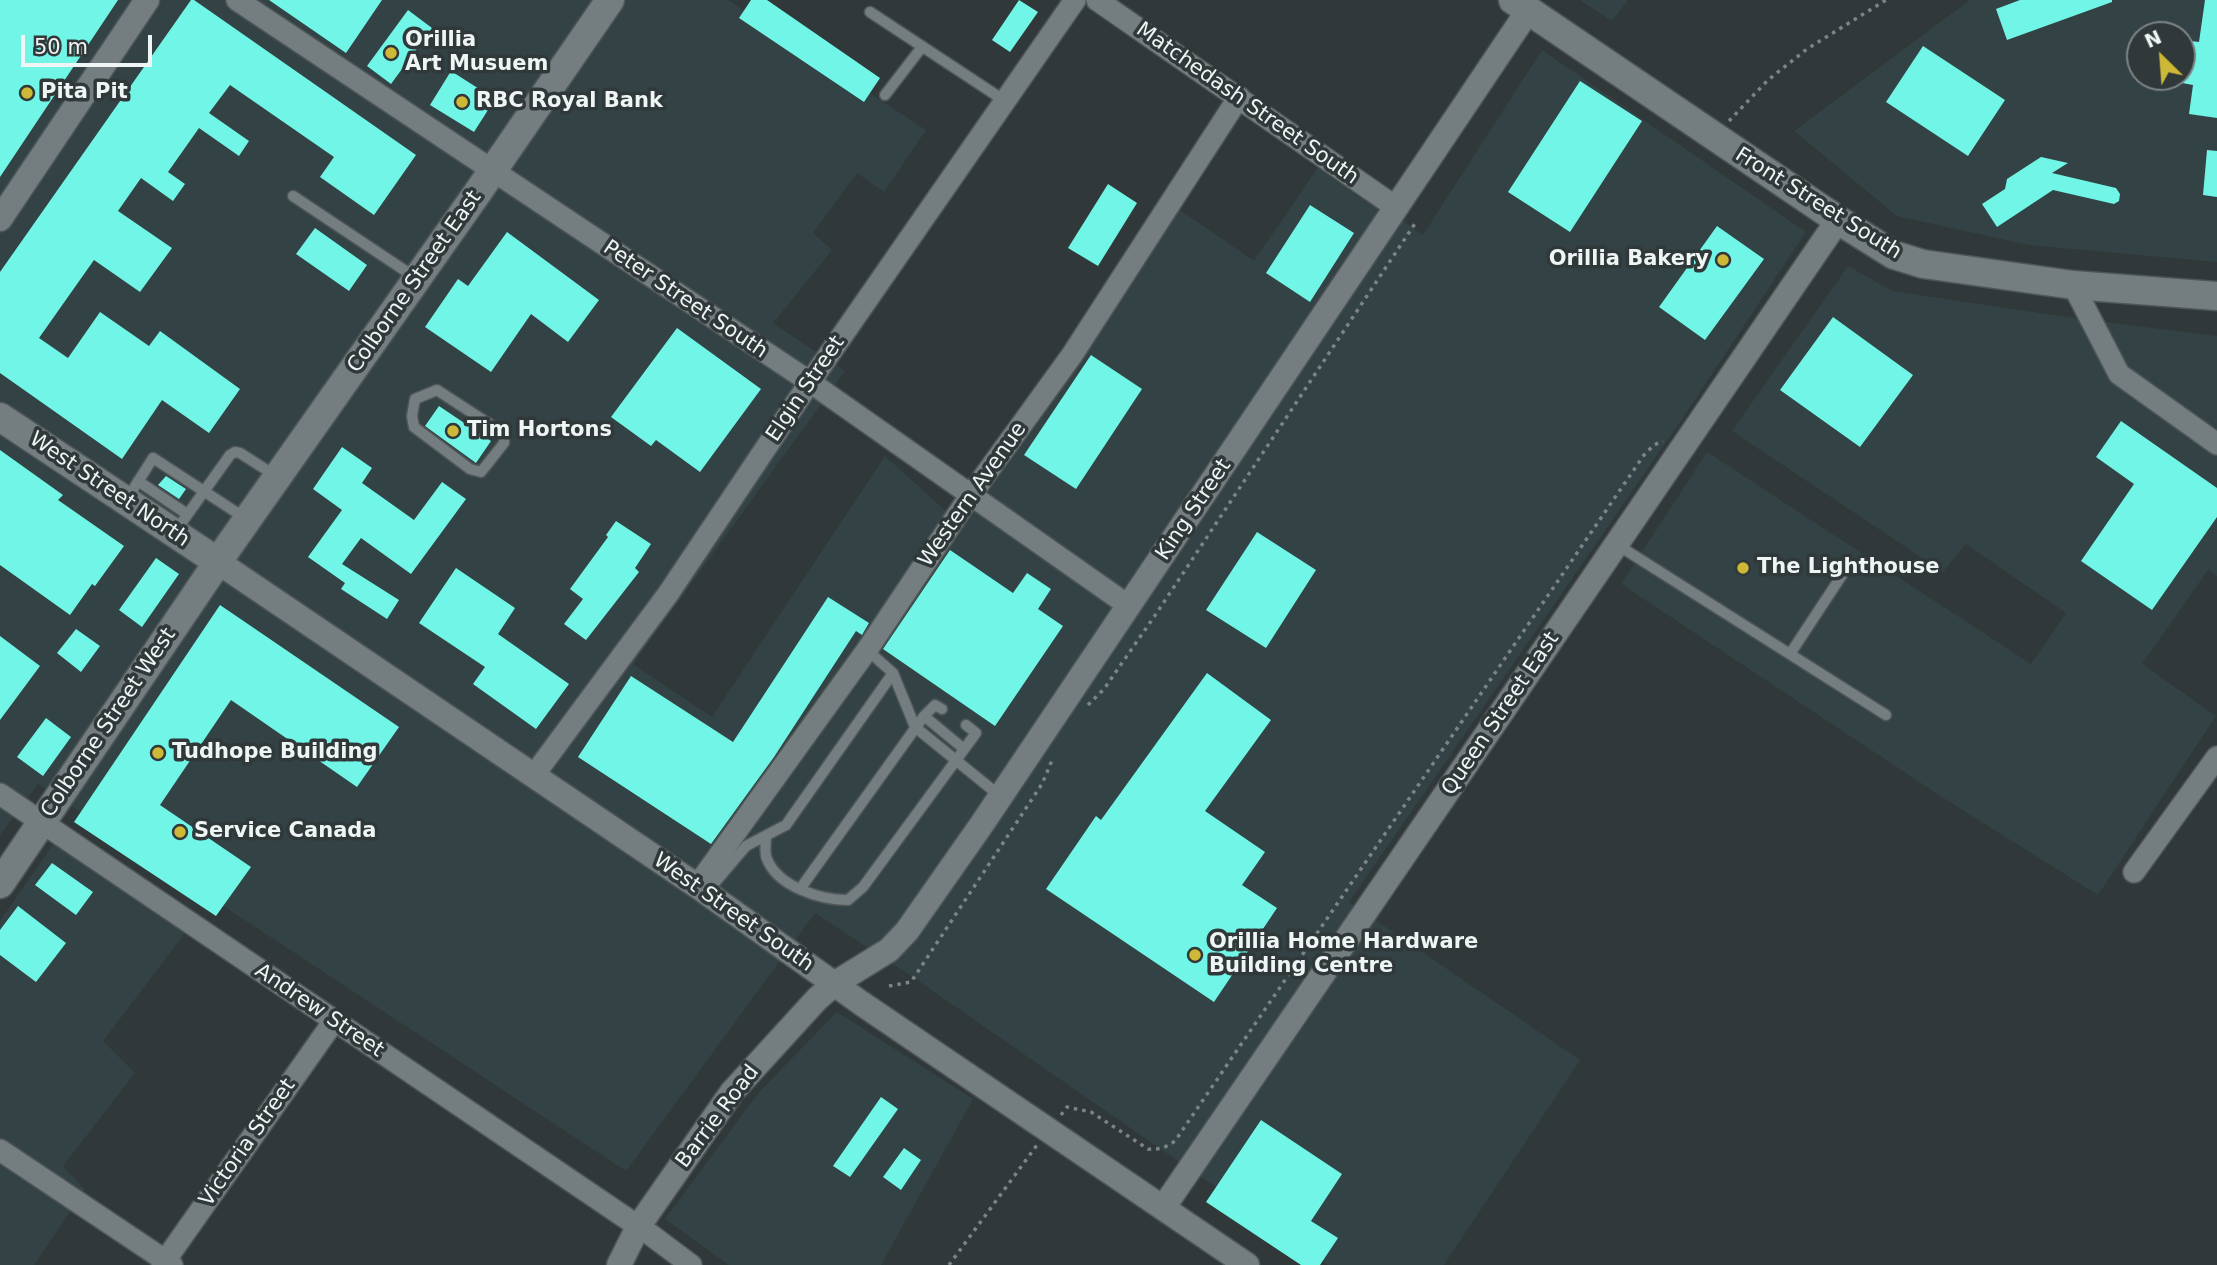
<!DOCTYPE html>
<html>
<head>
<meta charset="utf-8">
<style>
	body { margin:0 }
	#map { position:relative; width:2217px; height:1265px; overflow:hidden; background:#303839; font-family:"DejaVu Sans",sans-serif }
	canvas { display:block }
	.north { position:absolute; left:2126px; top:21px; width:70px; height:70px; box-sizing:border-box; background:#303839; border:2px solid #7c8384; border-radius:50%; rotate:335deg; font-size:19px; font-weight:700; line-height:28px; text-align:center; color:#eff4f5 }
	.north::after { content:''; display:block; margin:auto; width:24px; height:32px; background:#ceb837; clip-path:polygon(50% 0,100% 100%,50% 72%,0 100%) }
	.scale { position:absolute; left:21px; top:35px; width:131px; height:32px; box-sizing:border-box; border:4px solid #eff4f5; border-top:0; padding-left:9px; font-size:21px; line-height:24px; white-space:nowrap; color:#eff4f5; -webkit-text-stroke:5px #303839; paint-order:stroke }
</style>
</head>
<body>
<div id="map">
<canvas width="2217" height="1265"></canvas>
<div class="north">N</div>
<div class="scale">50 m</div>
</div>
<script>
const ctx = document.querySelector('canvas').getContext('2d');
ctx.lineJoin = 'round';
function fillPath(path, color) { ctx.fillStyle = color; ctx.fill(path, 'evenodd'); }
function strokePath(path, color, width, dash) { ctx.strokeStyle = color; ctx.lineWidth = width; ctx.lineCap = dash ? 'butt' : 'round'; ctx.setLineDash(dash || []); ctx.stroke(path); }
function write(font, color, halo, rows, align = 'center') {
  ctx.font = font + ' "DejaVu Sans",sans-serif'; ctx.lineWidth = 7; ctx.setLineDash([]); ctx.textBaseline = 'middle'; ctx.strokeStyle = halo; ctx.fillStyle = color; for (const [text, x, y, turn = 0] of rows) {
    ctx.save(); ctx.translate(x, y); ctx.rotate((+turn || 0) * Math.PI / 180); ctx.textAlign = isNaN(turn) ? turn : align; if (halo) ctx.strokeText(text, 0, 0); ctx.fillText(text, 0, 0); ctx.restore();
  }
}
fillPath(new Path2D(`
	M0,0h728l198,130 -42,62 -27,-19 -44,60 19,17 -59,73 72,48 -212,293 79,53 173,-261 73,66 212,-319 84,58 67,-98 102,72 119,-185 264,182 -124,187 -333,483 231,158 -136,205h-116l-411,-285 -102,-67 -189,258 -588,-387 -38,51z
	M1580,0h48l-16,21z
	M1970,0h247v262l-188,-17 -132,-29 -103,-85zM2140,35h42v42h-42z
	M1848,266l44,25 181,27 144,18v240l-9,-6 -66,94 74,52 -118,179 -156,-98 -321,-213 86,-132 324,212 35,-51 -100,-69 -23,28 -211,-141z
	M56,840l132,89 -85,112 32,32 -72,93 22,24 -51,75h-34v-344z
	M837,1012l136,87 -92,166h-152l-64,-46 94,-127z`), '#334345');
fillPath(new Path2D(`
	M0,0h118l-118,177z
	M191,0h3l222,155 -42,60 -54,-38 14,-20 -104,-72 -21,28 40,28 -10,15 -40,-28 -31,44 17,12 -12,17 -32,-23 -23,33 54,37 -32,44 -46,-32 -55,78 29,20 32,-46 49,34 11,-15 80,58 -31,44 -47,-33 -40,59 -122,-86v-101z
	M269,0h113l-36,53z
	M751,0h16l113,78 -16,24 -125,-84z
	M1019,0l19,12 -28,40 -18,-12z
	M2020,0h92v2l-105,38 -11,-31z
	M2205,0h12v118l-28,-4 4,-29 -11,-2v-43l17,2z
	M408,10l24,18 -41,56 -24,-18z
	M1923,46l82,54 -37,56 -82,-54z
	M451,71l44,28 -21,33 -44,-27z
	M1580,81l62,40 -72,111 -62,-40z
	M2207,150l10,1v46l-14,-2z
	M2041,157l27,6 -16,10 64,15 4,6 -1,7 -5,3 -61,-14 -56,37 -15,-23 23,-15 2,-10z
	M1108,184l29,19 -39,63 -30,-18z
	M1310,205l44,28 -44,69 -44,-29z
	M1717,226l47,33 -59,81 -46,-33z
	M315,228l52,37 -18,26 -53,-37z
	M507,232l92,68 -31,42 -37,-28 -40,58 -66,-45 33,-48 10,7z
	M1833,317l80,58 -53,72 -80,-57z
	M677,328l84,61 -61,83 -44,-32 -5,6 -40,-29z
	M1091,355l51,34 -66,100 -52,-34z
	M439,406l52,35 -15,22 -51,-37z
	M2121,421l96,67v29l-65,93 -71,-49 53,-77 -38,-27z
	M342,447l30,21 -10,15 52,37 28,-38 24,17 -55,75 -50,-36 -19,26 57,36 -12,19 -46,-30 4,-6 -37,-26 34,-47 -29,-21z
	M0,450l63,45 -5,5 66,46 -29,40 -3,-2 -22,31 -70,-50z
	M166,476l20,13 -7,10 -21,-14z
	M616,521l35,23 -16,24 4,4 -53,68 -22,-16 19,-25 -13,-10 38,-52 -2,-2z
	M1257,532l59,38 -50,78 -60,-38z
	M950,550l63,43 14,-20 24,16 -13,20 25,17 -68,100 -112,-77z
	M156,558l23,16 -37,53 -23,-17z
	M456,568l59,40 -17,26 71,50 -33,45 -63,-45 12,-17 -66,-44z
	M828,597l41,26 -7,12 -6,-4 -82,126 -63,87 -133,-87 53,-81 102,66z
	M220,605l179,122 -42,60 -126,-87 -71,105 91,62 -35,49 -142,-94z
	M76,629l24,17 -19,26 -24,-19z
	M0,636l40,30 -40,54z
	M1207,673l64,47 -66,91 60,41 -23,33 35,23 -63,94 -168,-113 50,-73 5,4z
	M46,718l25,19 -28,39 -26,-19z
	M52,863l41,29 -17,23 -41,-30z
	M18,906l48,37 -30,39 -36,-27v-25z
	M881,1097l17,12 -48,68 -17,-11z
	M1261,1120l81,54 -31,47 27,17 -18,27h-19l-95,-63z
	M904,1148l17,12 -20,30 -18,-13z`), '#70f5e6');
const service = new Path2D(`
	M870,12l135,89
	M885,95l37,-48
	M293,196l123,82
	M437,390l63,41 4,5v7l-23,29 -11,-3 -56,-42 -2,-11 3,-17z
	M138,481l49,33
	M127,499l26,-41 92,60
	M175,532l55,-77 5,-3 5,1 36,23
	M1616,544l270,171
	M867,650l26,23
	M1790,654l52,-79
	M924,716l40,33
	M766,836c0,7 -2,17 1,23 11,28 54,41 81,41l15,-13 113,-154 -10,-8
	M800,889l124,-173 11,-11 7,4
	M706,893l40,-47 40,-21 107,-152 22,54 85,69`);
const minor = new Path2D(`
	M237,0l573,382 319,224
	M1097,0l300,208
	M2073,285l46,89 98,70
	M534,775l134,-181 142,-212 265,-382
	M0,794l651,441 40,30
	M2134,872l83,-115
	M697,886l170,-236 103,-154 102,-141 167,-258
	M0,1150l172,115
	M162,1265l172,-244`);
const tertiary = new Path2D(`
	M0,219l147,-219
	M218,562l479,324 164,117 386,262
	M1163,1208l675,-988
	M619,1265l19,-38 94,-135 85,-93 17,-15 55,-34 18,-19 75,-107 546,-813`);
const secondary = new Path2D(`
	M1513,0l325,220 56,35 29,9 150,21 144,11
	M0,417l218,145
	M0,884l228,-337 250,-355 132,-192`);
strokePath(service, '#505657', 13);
strokePath(minor, '#505657', 24);
strokePath(tertiary, '#505657', 27);
strokePath(secondary, '#505657', 31);
strokePath(new Path2D(`
	M1729,121l39,-41 39,-31 79,-49
	M1088,705l16,-16 52,-75 260,-392
	M889,986l22,-4 131,-198 11,-26
	M1061,1115l6,-8 24,5 57,37c11,1 19,-2 27,-8l469,-686 10,-10 9,-4
	M949,1265l88,-120`), '#7d8485', 3.5, [3.5, 5]);
strokePath(service, '#747d7f', 10);
strokePath(minor, '#747d7f', 21);
strokePath(tertiary, '#747d7f', 24);
strokePath(secondary, '#747d7f', 28);
for (const [x, y, r, color] of [
	[391,53,7,"#ceb837"],
	[27,93,7,"#ceb837"],
	[462,102,7,"#ceb837"],
	[1723,260,7,"#ceb837"],
	[453,431,7,"#ceb837"],
	[1743,568,7,"#ceb837"],
	[158,753,7,"#ceb837"],
	[180,832,7,"#ceb837"],
	[1195,955,7,"#ceb837"]
]) { const dot = new Path2D(); dot.arc(x, y, r, 0, 2 * Math.PI); ctx.fillStyle = color; ctx.fill(dot); strokePath(dot, '#303839', 2.5); }
write('bold 21px', '#eff4f5', '#303839', [
	["Orillia",405,41],
	["Art Musuem",405,65],
	["Pita Pit",41,93],
	["RBC Royal Bank",476,102],
	["Orillia Bakery",1709,260,"right"],
	["Tim Hortons",467,431],
	["The Lighthouse",1757,568],
	["Tudhope Building",172,753],
	["Service Canada",194,832],
	["Orillia Home Hardware",1209,943],
	["Building Centre",1209,967]
], 'left');
write('21px', '#eff4f5', '#303839', [
	["Matchedash Street South",1247,104,35],
	["Front Street South",1818,204,32],
	["Colborne Street East",415,282,-55],
	["Peter Street South",685,300,34],
	["Elgin Street",806,389,-56],
	["West Street North",109,490,34],
	["Western Avenue",973,495,-55],
	["King Street",1194,510,-56],
	["Queen Street East",1501,714,-56],
	["Colborne Street West",109,723,-56],
	["West Street South",733,913,35],
	["Andrew Street",319,1011,34],
	["Barrie Road",718,1117,-53],
	["Victoria Street",248,1143,-55]
]);
</script>
</body>
</html>
